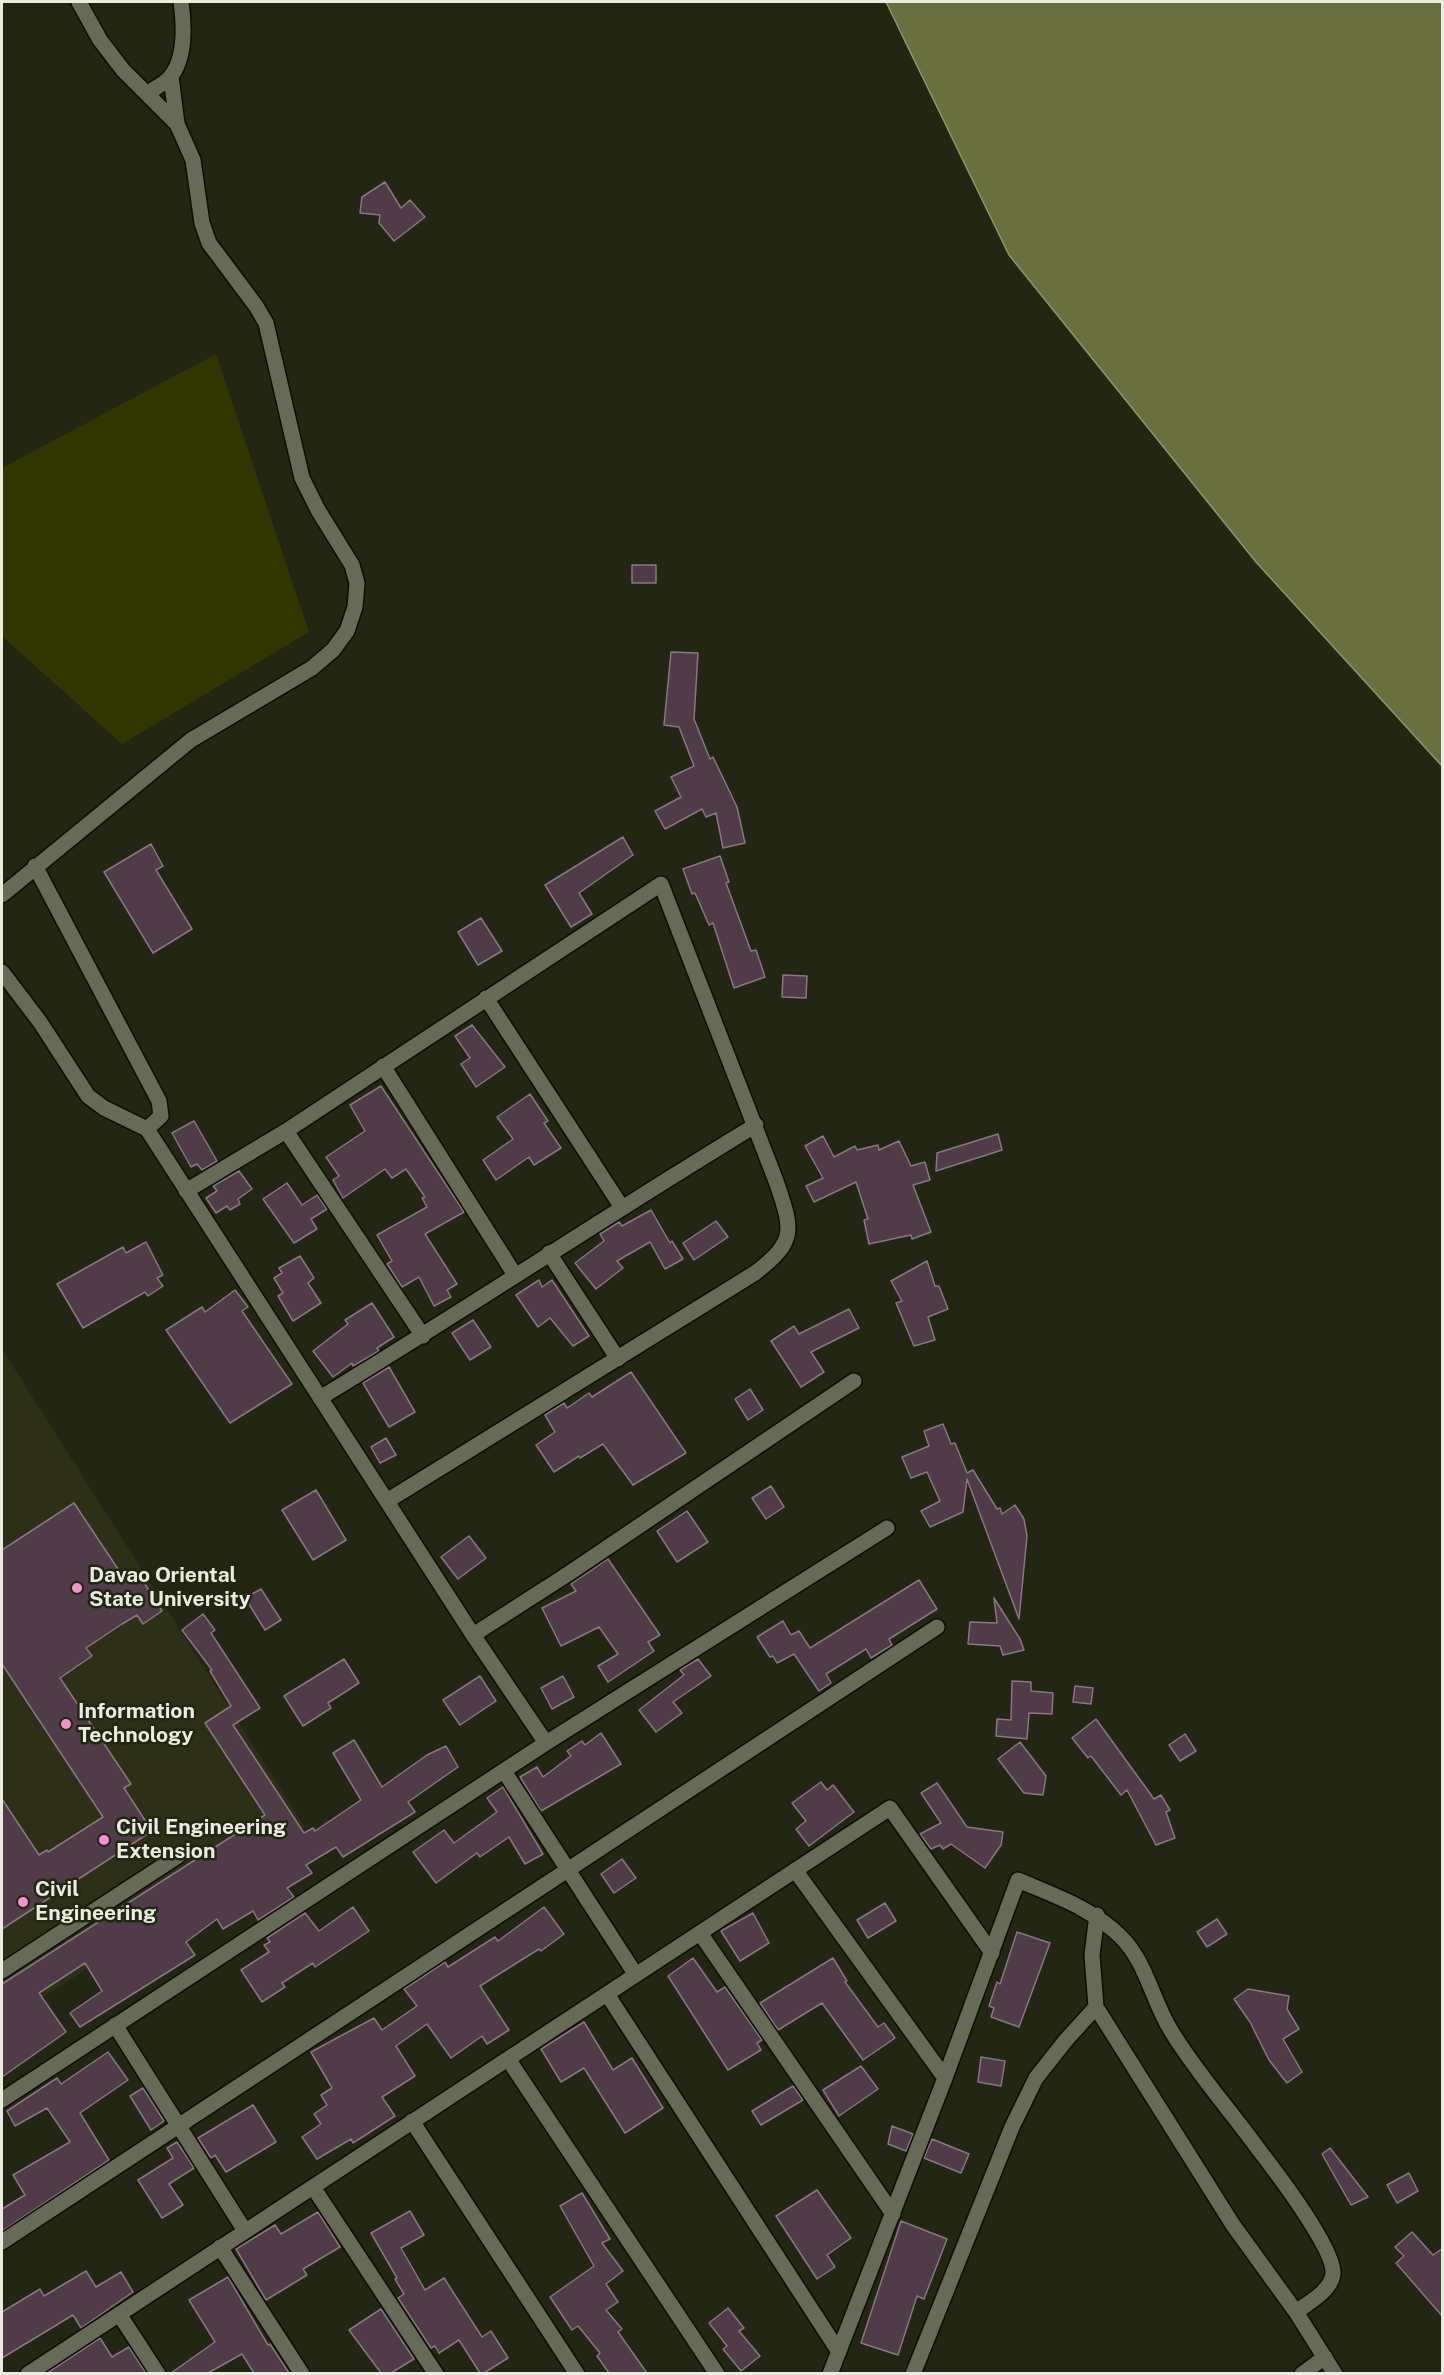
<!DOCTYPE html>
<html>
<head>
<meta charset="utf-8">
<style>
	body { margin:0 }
	#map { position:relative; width:1444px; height:2375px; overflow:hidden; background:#232613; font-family:"Public Sans",sans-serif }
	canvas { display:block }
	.frame { position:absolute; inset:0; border:3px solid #eaece0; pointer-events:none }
</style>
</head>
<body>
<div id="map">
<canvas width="1444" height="2375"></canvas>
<div class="frame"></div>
</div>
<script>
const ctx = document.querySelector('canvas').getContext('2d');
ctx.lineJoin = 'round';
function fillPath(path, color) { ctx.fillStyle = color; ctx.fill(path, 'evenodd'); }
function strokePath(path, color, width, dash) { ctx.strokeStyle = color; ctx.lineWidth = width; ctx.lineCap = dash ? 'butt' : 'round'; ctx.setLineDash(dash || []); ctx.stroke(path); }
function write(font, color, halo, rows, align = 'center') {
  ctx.font = font + ' "Public Sans",sans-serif'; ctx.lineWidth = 5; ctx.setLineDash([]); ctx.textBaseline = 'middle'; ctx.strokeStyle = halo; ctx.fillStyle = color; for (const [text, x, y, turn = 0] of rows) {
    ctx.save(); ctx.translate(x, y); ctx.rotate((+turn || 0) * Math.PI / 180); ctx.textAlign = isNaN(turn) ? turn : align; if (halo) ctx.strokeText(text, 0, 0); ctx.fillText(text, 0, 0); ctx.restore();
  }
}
fillPath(new Path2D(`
	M2,1349l303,478 -303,197z`), '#2d3016');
fillPath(new Path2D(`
	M216,354l93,278 -187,112 -120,-108v-168z`), '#323601');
const water = new Path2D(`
	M886,2h556v764l-186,-204 -247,-307z`);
fillPath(water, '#6a703d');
strokePath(water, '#90956e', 1.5);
const building = new Path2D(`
	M385,182l16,26 9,-8 15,17 -31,24 -15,-18 1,-8 -20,-2 2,-16z
	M632,565h24v18h-24z
	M671,652l27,1 -4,66 16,40 3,-2 24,50 8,36 -22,5 -7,-35 -10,4 -4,-8 -37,20 -10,-18 26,-14 -10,-20 23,-11 -15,-39 -15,-2z
	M623,837l10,18 -54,38 13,21 -21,13 -26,-42z
	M151,844l12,22 -7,4 36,59 -39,24 -49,-81z
	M720,856l9,26 -3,1 25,68 5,-1 9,27 -31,11 -21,-65 -4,2 -14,-32 -3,1 -9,-25z
	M481,918l21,33 -24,14 -20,-33z
	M783,975l24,1 -1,22 -24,-1z
	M472,1025l33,42 -29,20 -15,-23 9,-6 -15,-22z
	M381,1086l83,126 -39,22 32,50 -10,6 4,7 -17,9 -15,-29 -17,10 -15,-23 5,-3 -15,-26 50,-28 -5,-9 3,-1 -19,-28 -14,9 -7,-9 -42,29 -10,-18 6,-4 -13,-19 39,-26 -15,-26z
	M530,1094l18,27 -4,2 17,25 -27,17 -5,-8 -33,23 -13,-20 30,-21 -16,-22z
	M194,1121l23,40 -15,9 -5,-6 -6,3 -19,-34z
	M998,1134l4,16 -66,21 1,-18z
	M823,1136l11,21 21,-11 2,4 21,-5 1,5 20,-9 12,25 14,-4 5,18 -17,5 18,47 -19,7 -1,-4 -42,9 -5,-24 4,-1 -12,-37 -42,20 -8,-16 17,-8 -18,-32z
	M239,1171l13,18 -14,10 2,5 -10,6 -3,-4 -11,7 -10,-15 11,-7 -4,-5z
	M287,1183l15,22 15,-10 10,14 -16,10 6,10 -23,14 -31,-44z
	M651,1210l19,33 2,-2 11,18 -18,10 -15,-27 -33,19 6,7 -27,21 -21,-26 29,-22 -4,-7 19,-12 3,4z
	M716,1221l12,16 -34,23 -11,-17z
	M146,1242l17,33 -6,3 6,8 -15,10 -3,-4 -62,36 -26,-44 66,-37 3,6z
	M300,1256l14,22 -6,5 13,20 -28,18 -15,-25 5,-3 -9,-15 8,-5 -3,-5z
	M927,1261l8,25h4l9,23 -20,8 7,23 -21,6 -18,-43 6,-2 -11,-20z
	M539,1280l3,7 10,-7 37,56 -16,10 -23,-28 -12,9 -22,-32z
	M235,1290l13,17 -6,4 50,73 -62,39 -64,-93 36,-23 3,5z
	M372,1303l22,34 -17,11 2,3 -26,15 -1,-3 -19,14 -20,-26 35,-27 -3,-4z
	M849,1309l10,19 -48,24 13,20 -23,15 -30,-46 23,-15 5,8z
	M473,1320l18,27 -21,13 -18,-27z
	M389,1367l26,45 -26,15 -26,-44z
	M631,1372l55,81 -53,32 -30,-41 -23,14 -1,-2 -25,16 -18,-27 19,-13 -10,-17 19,-12 3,5 22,-15 3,4z
	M750,1389l13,21 -15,10 -13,-21z
	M943,1424l8,20 4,-1 12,30 6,-3 24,39 3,-1 2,6 13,-9 9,14 3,17 -8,83 -52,-140 -4,33 -33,15 -9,-16 19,-10 -13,-29 -16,6 -9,-21 27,-11 -5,-15z
	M386,1438l10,17 -16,8 -9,-16z
	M771,1486l13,21 -18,12 -14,-21z
	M316,1490l30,50 -33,20 -31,-50z
	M74,1503l52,78 12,-8 24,38 -19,13 -6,-9 -15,9 -36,24 6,8 -32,22 71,106 -7,4 28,43 -150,98v-130l37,56 8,-5 1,2 55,-35 -101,-153v-114z
	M687,1511l21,31 -31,20 -20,-31z
	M469,1536l17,22 -28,21 -17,-22z
	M608,1559l52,76 -12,7 6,9 -46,31 -10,-16 20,-12 -19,-27 -38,19 -19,-38 34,-17 -5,-7z
	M919,1580l18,29 -48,30 3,6 -21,13 -5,-9 -40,25 5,9 -12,8 -25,-37 -17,9 -4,-7 -3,1 -13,-20 26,-16 8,14 8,-4 11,17z
	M261,1589l20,31 -16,10 -20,-32z
	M994,1598l26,41 4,11 -21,5 -3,-9 -32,-2 2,-22 27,1z
	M203,1614l12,16 -4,3 49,75 -27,17 71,108 9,-5 2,3 46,-31 -28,-47 21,-13 28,47 45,-32 19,-9 12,21 -50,35 7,10 -21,13 -51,32 -7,-10 -30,18 6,8 -25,15 7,9 -36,23 -5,-9 -30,18 -6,-10 -31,23 9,13 -115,72 -10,-14 32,-22 -17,-28 -46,30 27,39 -64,45v-93l263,-169 -60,-92 26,-17 -21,-35 2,-1 -30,-40z
	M344,1659l15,24 -31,20 3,5 -28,18 -19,-30z
	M698,1659l13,17 -38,26 9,11 -26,19 -17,-22 45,-35 -4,-5z
	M480,1676l16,25 -36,24 -17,-25z
	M563,1676l11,21 -22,12 -11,-21z
	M1012,1681l19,1v9l22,2 -1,21 -23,-1 -2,26 -31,-3 1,-17 14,1z
	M1075,1686l18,2 -2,16 -18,-2z
	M1096,1719l58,80 7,-4 9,15 -4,2 9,26 -19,7 -29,-55 -6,5 -30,-39 -3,2 -16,-20z
	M601,1733l20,31 -80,47 -21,-34 17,-10 6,10 28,-21 -4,-5 15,-10 3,4z
	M1185,1734l11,17 -16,10 -11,-16z
	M1020,1742l26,34 -3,19 -19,-2 -26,-34z
	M821,1782l6,8 6,-5 21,27 -45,34 -13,-17 10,-8 -14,-18z
	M937,1783l30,44 36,5 -2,13 -16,23 -34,-24 -8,5 -3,-4 -9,4 -11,-15 21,-11 -20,-30z
	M503,1787l40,67 -18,10 -16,-27 -29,20 -3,-4 -41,30 -23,-31 31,-22 10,13 43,-31 -10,-14z
	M622,1859l14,19 -22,15 -13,-19z
	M885,1903l11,18 -28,17 -11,-18z
	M353,1907l16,24 -54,36 -2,-4 -31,20 3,4 -23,15 -21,-32 28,-18 -5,-7 6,-3 -3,-4 38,-25 14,18z
	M544,1907l20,27 -23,17 -2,-2 -59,37 29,44 -22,14 -5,-8 -31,22 -24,-34 -31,22 19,30 -33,21 13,19 -42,27 -2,-4 -34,20 -15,-22 19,-13 -7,-10 13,-9 -6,-10 11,-7 -21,-36 63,-34 8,12 35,-24 -13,-17 41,-27 3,5 47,-30 3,4z
	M753,1913l16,30 -29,18 -19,-30z
	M1217,1919l10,15 -20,13 -10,-15z
	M1017,1932l33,11 -31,84 -28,-10 3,-9 -5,-2 8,-24 3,2z
	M693,1958l24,34 8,-5 37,53 -5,3 4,7 -33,20 -60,-94z
	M833,1958l14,23 -2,1 33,45 6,-4 11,15 -32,22 -41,-57 -44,27 -18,-27z
	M1248,1989l41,7 -2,13 12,20 -16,10 19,33 -15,11 -18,-23 -19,-38 -16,-23z
	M584,2022l29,48 19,-12 31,50 -38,25 -41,-65 -23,14 -20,-33z
	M108,2052l20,28 -48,33 29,47 -107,71v-22l23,-14 -12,-20 57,-33 -23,-34 -32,18 -8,-15 50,-33 4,6z
	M981,2057l24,4 -4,25 -23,-4z
	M861,2066l17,23 -39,27 -16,-26z
	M793,2086l10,14 -42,25 -9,-14z
	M143,2088l21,33 -13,9 -21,-34z
	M253,2105l23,37 -50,30 -11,-17 -4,3 -13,-20z
	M892,2126l21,8 -7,17 -18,-7z
	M932,2139l37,15 -8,19 -37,-15z
	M177,2142l17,26 -25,16 14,21 -21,13 -24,-38 35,-22 -6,-10z
	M1330,2148l38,49 -17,8 -29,-51z
	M1409,2173l9,18 -21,12 -10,-18z
	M817,2190l34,48 -24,17 8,12 -18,12 -41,-63z
	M582,2193l28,46 -8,4 21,28 -17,13 12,18 -12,8 16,19 -4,3 29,41h-38l-12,-17 3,-3 -22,-27 -6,4 -22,-33 44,-31 -34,-60z
	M410,2211l14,24 -23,13 24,42 19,-12 38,59 9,-6 17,27 -24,15h-4l-21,-33 -20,13 -4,-7 -4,2 -33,-50 6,-4 -9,-15 2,-1 -26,-45z
	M318,2212l22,35 -37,22 4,6 -41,25 -30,-51 39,-24 6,9z
	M901,2221l46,18 -23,60 -7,-3 -19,59 -37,-12z
	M1412,2232l21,23 10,-7v69l-47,-54 8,-7 -9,-9z
	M86,2271l10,16 25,-15 12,20 -52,36 -8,-13 -71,43v-46l38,-23 4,7z
	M228,2277l40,68 2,-1 19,29h-35l-12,-19 -34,19h-37l44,-31 -26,-42z
	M728,2308l16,20 -5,3 21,25 -19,15 -18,-22 4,-3 -18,-23z
	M381,2309l33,50 -23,14h-10l-32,-43z
	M100,2338l12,19 17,-10 17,26h-99z`);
fillPath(building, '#4f3c48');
strokePath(building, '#8a7582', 1.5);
const minor = new Path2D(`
	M171,76l6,48
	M148,93c7,-5 18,-10 23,-17 15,-19 13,-52 10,-74
	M35,866l124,235 2,15 -14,13
	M2,895l189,-155 121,-72 21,-18 14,-19 8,-24 2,-24 -5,-18 -34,-55 -16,-32 -36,-155 -10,-17 -47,-63 -7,-20 -9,-63 -16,-36 -54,-54 -23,-30 -21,-38
	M2,972l38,50 48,74 16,12 43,21 326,506 73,108
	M486,998l135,208
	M383,1066l132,209
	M286,1131l137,205
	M186,1191l100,-60 375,-247 115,297c16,48 22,59 -21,92l-368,228
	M549,1253l69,106
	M320,1398c147,-89 289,-184 436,-273
	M473,1635l95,-61 286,-193
	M504,1771l132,204
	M795,1870l150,208
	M1097,1915l-5,40 4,52 137,218 63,87 39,62
	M700,1933l193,281
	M2,1971l176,-115
	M607,1994l232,358
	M115,2025l130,206
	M508,2059l209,315
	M2,2100l544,-357 341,-215
	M412,2121l165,253
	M313,2187l123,187
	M2,2242l935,-615
	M220,2247l82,127
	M119,2314l39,60
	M28,2374l862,-566 102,145
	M830,2374l115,-296 73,-198c37,16 74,28 103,57 25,25 31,62 49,92 25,42 60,81 89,121 17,22 76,99 74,124 -2,17 -25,29 -37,38
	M913,2374l99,-247 24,-49 30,-38 30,-33
	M1302,2374l23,-17`);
strokePath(minor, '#0d0f01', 18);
strokePath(minor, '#676a56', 15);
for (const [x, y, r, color] of [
	[77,1588,6,"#f591d2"],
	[66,1724,6,"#f591d2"],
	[104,1840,6,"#f591d2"],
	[23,1902,6,"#f591d2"]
]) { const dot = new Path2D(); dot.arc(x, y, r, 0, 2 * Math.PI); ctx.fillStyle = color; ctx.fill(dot); strokePath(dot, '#232613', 2); }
write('bold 21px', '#eaece0', '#232613', [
	["Davao Oriental",89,1576],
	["State University",89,1600],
	["Information",78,1712],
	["Technology",78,1736],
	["Civil Engineering",116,1828],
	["Extension",116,1852],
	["Civil",35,1890],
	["Engineering",35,1914]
], 'left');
</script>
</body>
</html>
